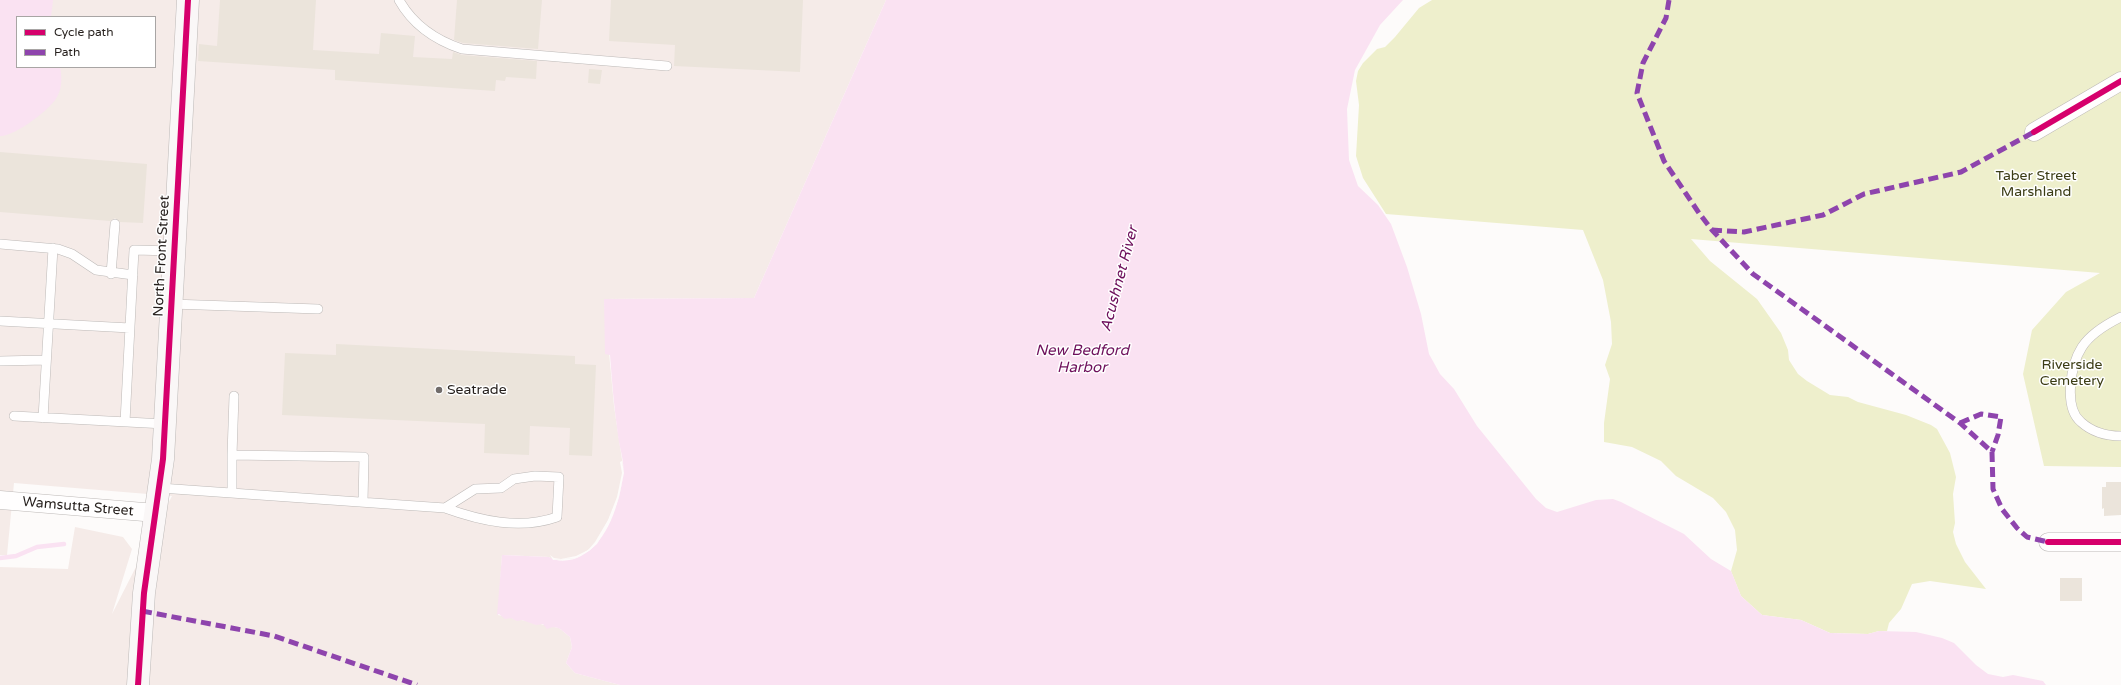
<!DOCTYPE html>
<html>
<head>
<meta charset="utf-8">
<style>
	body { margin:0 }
	#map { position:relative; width:2121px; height:685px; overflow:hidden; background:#fdfbfa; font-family:"Varela Round",sans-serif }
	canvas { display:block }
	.legend { position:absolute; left:16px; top:16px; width:140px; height:52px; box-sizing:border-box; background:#fff; border:1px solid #a8a5a4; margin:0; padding:5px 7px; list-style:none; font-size:12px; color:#251f1c }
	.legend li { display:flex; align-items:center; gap:8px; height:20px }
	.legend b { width:20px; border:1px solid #a8a5a4 }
</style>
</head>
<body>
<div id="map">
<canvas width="2121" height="685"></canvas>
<ul class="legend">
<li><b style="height:5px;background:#d6006c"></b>Cycle path</li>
<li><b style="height:5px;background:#8e44ad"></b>Path</li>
</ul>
</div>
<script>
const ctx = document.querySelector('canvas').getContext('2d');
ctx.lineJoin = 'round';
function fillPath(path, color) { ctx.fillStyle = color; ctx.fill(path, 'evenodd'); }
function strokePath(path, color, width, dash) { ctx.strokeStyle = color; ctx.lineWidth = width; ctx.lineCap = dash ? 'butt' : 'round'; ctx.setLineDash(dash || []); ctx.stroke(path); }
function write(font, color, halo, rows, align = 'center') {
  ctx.font = font + ' "Varela Round",sans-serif'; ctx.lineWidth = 3; ctx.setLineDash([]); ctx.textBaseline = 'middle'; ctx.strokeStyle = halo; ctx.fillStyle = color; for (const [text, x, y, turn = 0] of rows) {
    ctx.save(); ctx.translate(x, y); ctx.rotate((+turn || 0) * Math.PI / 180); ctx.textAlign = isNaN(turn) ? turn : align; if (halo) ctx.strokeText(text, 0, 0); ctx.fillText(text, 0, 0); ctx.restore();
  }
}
fillPath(new Path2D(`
	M0,0h886l-132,298 -150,1 10,107 10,67 -5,24 -22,47 -21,14 -23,2 -4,-3 -47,-2 -4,60 61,13 11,9 2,10 -6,16 9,10 45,12h-620v-118l68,2 7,-42 48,10 9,12 -20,65 60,-118 -158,-13 -7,72h-7zM17,17h138v50h-138z`), '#f5ebe8');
fillPath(new Path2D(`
	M1432,0h689v467l-77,-1 -21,-92 9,-44 34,-38 34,-19 -409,-34 19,22 47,38 24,34 7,17 1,10 9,14 9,7 23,14 18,2 10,5 48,13 25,10 6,4 13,24 6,24 -3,17 2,29 -2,9 3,12 9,18 21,27 -56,-8 -18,3 -11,25 -12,14 -2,8h-8l-11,3 -38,-1 -29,-13 -39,-5 -21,-19 -10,-25 6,-21 -2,-20 -9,-18 -13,-14 -37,-22 -15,-15 -29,-14 -28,-5v-19l6,-44 -5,-14 7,-21 -1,-22 -8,-42 -20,-50 -197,-16 -23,-36 -7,-22 3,-51 -3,-24 2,-10 5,-8 14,-14 8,-2 10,-10 24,-29z`), '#eeefcc');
fillPath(new Path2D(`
	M0,0h53l-2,17h-34v50h43c2,8 2,21 -2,28 -5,13 -44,42 -58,41z
	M886,0h517l-23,25 -25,45 -8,39 2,51 9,26 20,19 13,19 16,43 14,47 8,40 5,9 6,11 14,15 23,37 59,73 10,9 11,4 39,-12 17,-1 8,3 63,32 27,25 20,12 10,25 21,19 39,5 29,13 38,1 11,-3 37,1 26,6 12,5 22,22 12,9 15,3 10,-2 30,6 3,4h-1426l-45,-12 -9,-10 6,-16 -2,-10c-8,-6 -12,-13 -23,-8l-4,-5 -7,1 -14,-5 -5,1 -6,-3 -6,1 -6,-5 -2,1 5,-60 47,2c9,6 23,4 32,-1 27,-14 39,-54 42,-82 2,-12 -4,-27 -5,-39 -4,-27 -6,-53 -8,-80l-5,-1 -1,-55 150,-1z`), '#fae2f2');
fillPath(new Path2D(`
	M622,461l2,12 -5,24 -9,24 -13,23 -8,7 -13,7 -23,2 -3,-5 4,3 7,1 15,-3 12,-6 7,-8 13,-22 9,-23 5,-24 -2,-11z`), '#fdfbfa');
strokePath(new Path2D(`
	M0,558l16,-2 21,-9 27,-3`), '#fae2f2', 4.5);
fillPath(new Path2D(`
	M220,0h96l-3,50 66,4 2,-21 34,3 -2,21 39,2 1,-7 9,3 75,6 -1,18 -30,-2 -1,4 -9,-1 -1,11 -160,-11v-10l-137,-9 1,-17 18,2z
	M457,0h85l-4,49 -75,-6 -9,-3z
	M611,0h192l-3,72 -126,-6 1,-21 -66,-4z
	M589,69l13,1 -2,14 -12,-1z
	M0,152l147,12 -4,59 -23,-1 -5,-4 -5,3 -110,-9z
	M336,344l239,12v8l21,1 -4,91 -23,-1 1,-27 -40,-2 -1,29 -45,-2 1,-29 -203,-9 3,-62 51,2z
	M2106,482h15v33l-17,1v-8l-2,1v-22h4z
	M2060,578h22v23h-22z`), '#ebe4db');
const lane = new Path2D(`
	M399,0c14,25 36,40 63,49l205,17
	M0,244l58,5 14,5 24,16 37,5
	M111,274l4,-50
	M171,304l147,5
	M2121,317c-14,7 -30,16 -39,30 -11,17 -19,60 -1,75 11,10 26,14 40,14
	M0,321l130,7
	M0,361l46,-1
	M234,396l-2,59 132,2 -1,45
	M14,416l151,8
	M43,418l10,-170
	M125,422l9,-172 40,1
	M160,488l285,20c36,13 75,22 112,9l2,-40 -24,-1 -21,3 -13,9 -26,1 -30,19
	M232,493v-38`);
const street = new Path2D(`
	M2034,132l87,-51
	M0,500l156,13
	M2048,542h73`);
const secondary = new Path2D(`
	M138,685l6,-92 19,-134 25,-459`);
strokePath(lane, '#bdb9b7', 10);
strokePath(street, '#bdb9b7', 19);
strokePath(secondary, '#bdb9b7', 23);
strokePath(lane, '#fffefe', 9);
strokePath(street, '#fffefe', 18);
strokePath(secondary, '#faf7f7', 22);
strokePath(new Path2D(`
	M1669,0l-3,18 -23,45 -6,30 27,68 35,52 13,17 41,44 207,149 32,29 1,37 9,20 15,19 10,9 21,5
	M1712,230l32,2 79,-17 41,-21 97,-22 73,-40
	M1960,423l21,-9 20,3 -3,18 -6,17
	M142,611l132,25 143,49`), '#8e44ad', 5, [10, 5]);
strokePath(new Path2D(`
	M2034,132l87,-51
	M2048,542h73
	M138,685l6,-92 19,-134 25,-459`), '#d6006c', 6);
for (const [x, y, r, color] of [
	[439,390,4,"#716c6a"]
]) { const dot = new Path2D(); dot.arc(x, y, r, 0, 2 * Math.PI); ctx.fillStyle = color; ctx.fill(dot); strokePath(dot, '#fff', 1.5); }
write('14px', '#3b3c14', '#fff', [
	["Taber Street",2036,176],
	["Marshland",2036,192],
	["Riverside",2072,365],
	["Cemetery",2072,381]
]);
write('14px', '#251f1c', '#fff', [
	["North Front Street",162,256,-87],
	["Wamsutta Street",78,507,5]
]);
write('14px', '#251f1c', '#fff', [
	["Seatrade",447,390]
], 'left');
write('italic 15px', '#6d0f5b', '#fff', [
	["Acushnet River",1120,279,-75],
	["New Bedford",1082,351],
	["Harbor",1082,368]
]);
</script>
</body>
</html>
